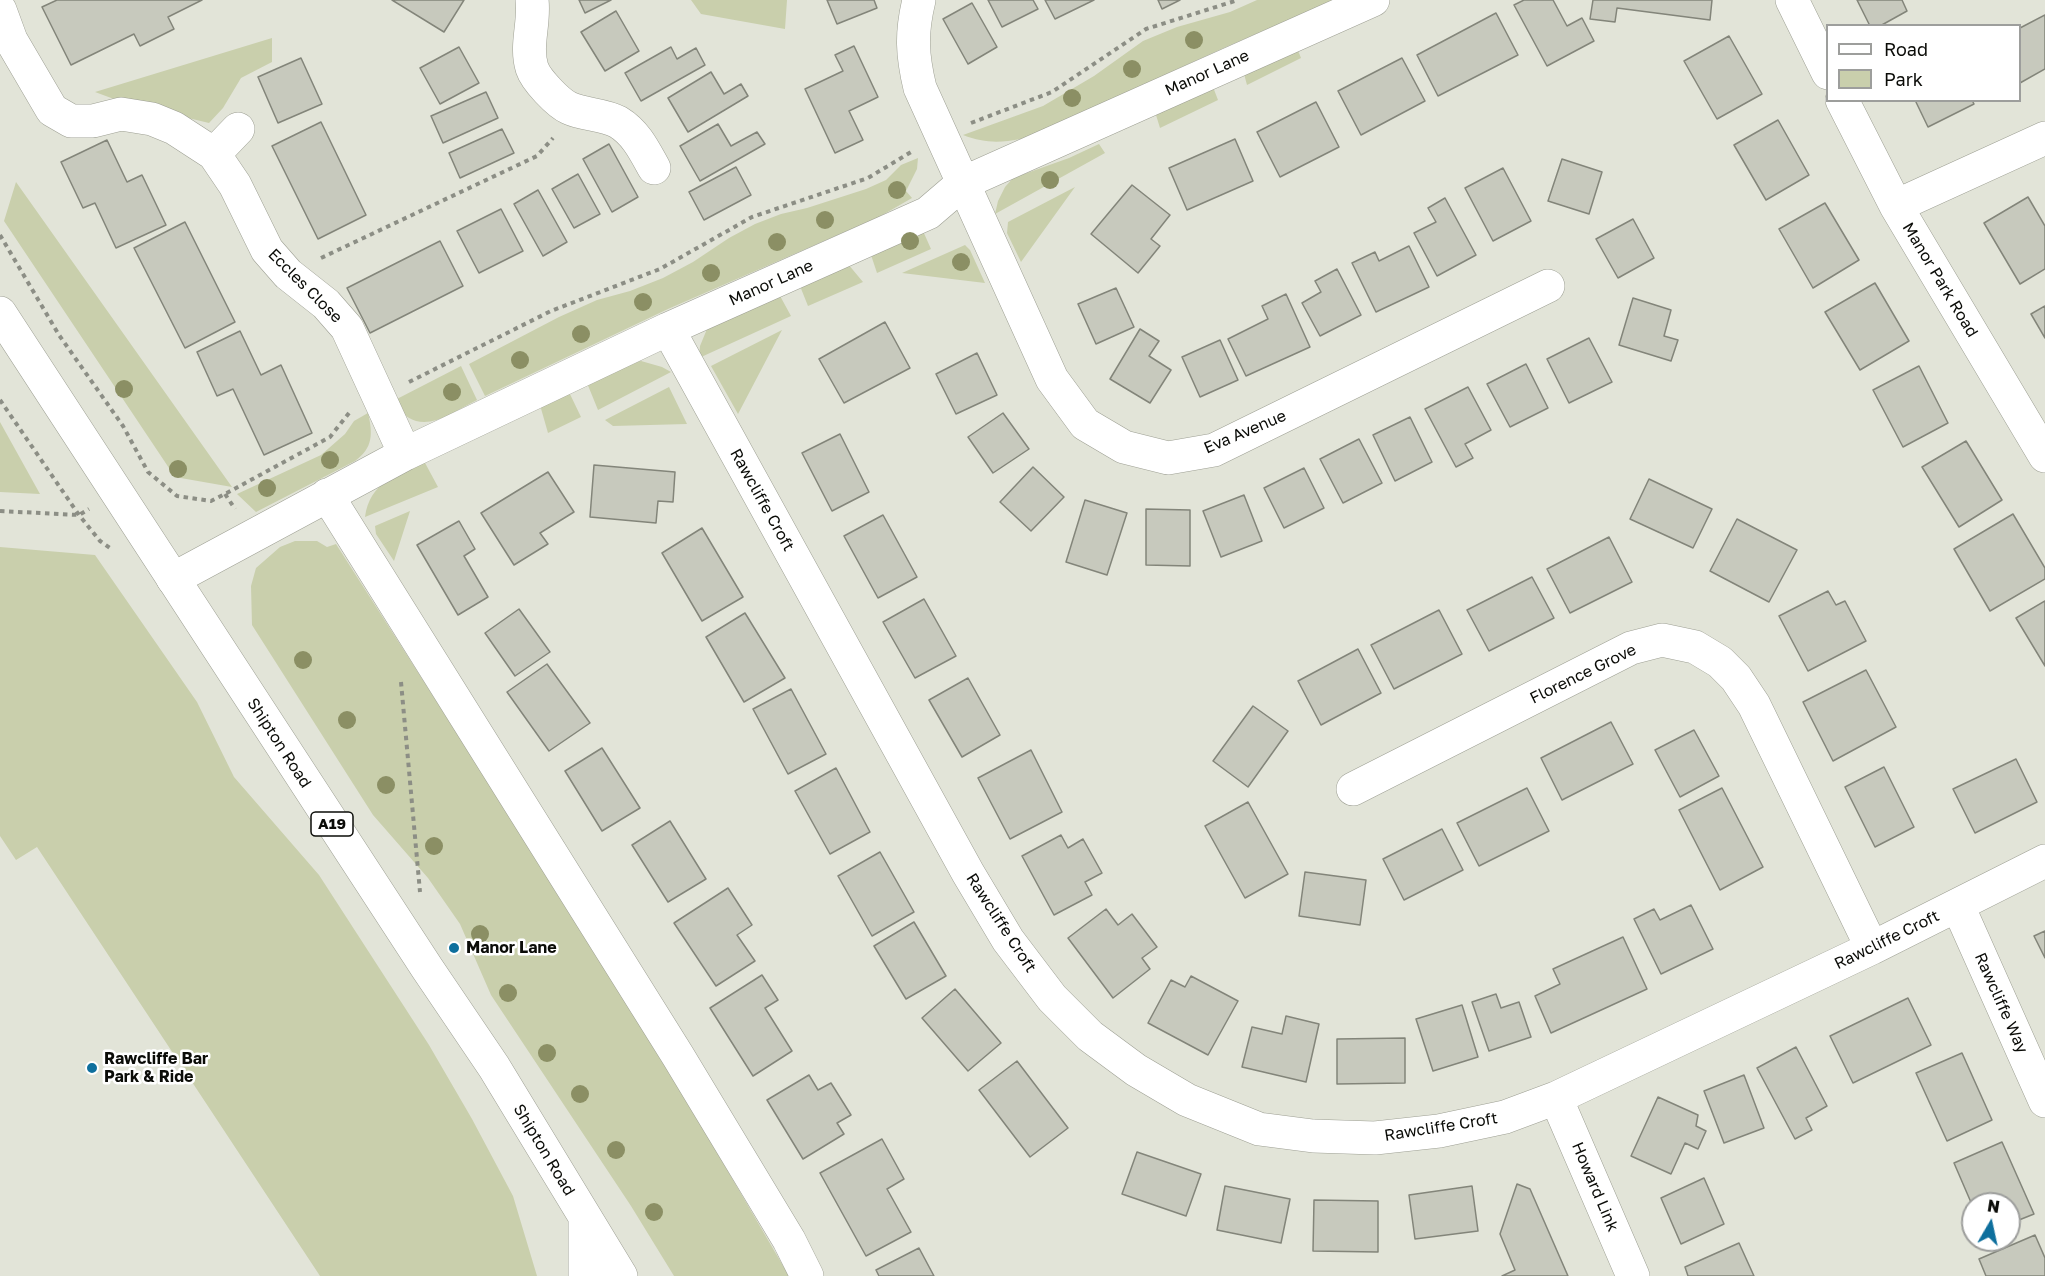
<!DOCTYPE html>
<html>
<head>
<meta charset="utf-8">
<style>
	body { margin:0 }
	#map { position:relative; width:2045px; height:1276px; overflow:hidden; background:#e2e4d8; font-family:"Golos Text",sans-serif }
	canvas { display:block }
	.legend { position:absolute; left:1826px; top:24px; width:195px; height:78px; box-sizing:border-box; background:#fff; border:2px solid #9d9e9c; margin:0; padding:8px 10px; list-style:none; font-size:18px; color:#0b0c08 }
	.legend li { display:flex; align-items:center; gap:12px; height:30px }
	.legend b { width:30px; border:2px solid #9d9e9c }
	.north { position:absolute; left:1961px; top:1192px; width:60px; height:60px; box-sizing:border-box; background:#fff; border:2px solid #9d9e9c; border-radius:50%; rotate:9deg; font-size:16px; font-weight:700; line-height:24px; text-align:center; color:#0b0c08 }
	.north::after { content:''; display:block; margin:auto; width:21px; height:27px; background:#0e6f9d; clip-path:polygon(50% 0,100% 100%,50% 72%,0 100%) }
</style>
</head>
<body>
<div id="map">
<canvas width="2045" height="1276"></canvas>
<ul class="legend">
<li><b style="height:8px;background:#fff"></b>Road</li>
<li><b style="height:16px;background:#c9cfac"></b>Park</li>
</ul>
<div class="north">N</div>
</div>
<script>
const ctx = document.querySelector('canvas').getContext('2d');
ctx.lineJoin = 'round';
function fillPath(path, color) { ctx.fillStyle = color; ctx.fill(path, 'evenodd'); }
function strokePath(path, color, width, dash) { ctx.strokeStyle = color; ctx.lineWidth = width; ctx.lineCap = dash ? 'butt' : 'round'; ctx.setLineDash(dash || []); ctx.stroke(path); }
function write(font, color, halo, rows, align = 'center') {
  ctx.font = font + ' "Golos Text",sans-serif'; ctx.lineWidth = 5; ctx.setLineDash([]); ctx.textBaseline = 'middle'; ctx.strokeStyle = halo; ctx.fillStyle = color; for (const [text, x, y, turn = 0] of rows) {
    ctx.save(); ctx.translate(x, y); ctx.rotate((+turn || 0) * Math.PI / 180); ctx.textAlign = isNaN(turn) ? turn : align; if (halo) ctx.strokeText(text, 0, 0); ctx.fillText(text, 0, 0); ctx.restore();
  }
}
fillPath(new Path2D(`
	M691,0h96l-2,29 -84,-15z
	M1257,0h77c-58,26 -118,50 -175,78 -45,21 -89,50 -138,61 -22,4 -37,4 -58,-4l80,-29 51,-30 49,-35 34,-14 53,-15z
	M272,38v24l-31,16 -18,30 -14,15 -87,-21 -27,-10z
	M1297,48l4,10 -54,27 -3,-11z
	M1213,87l5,13 -58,28 -4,-13z
	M1099,144l6,9 -110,61 3,-13 7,-14 8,-9 56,-20z
	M918,158l-1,11 -11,22 6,7 -33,19 -211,92 -183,87 -16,-32 90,-47 38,-17 33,-9 33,-13 30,-16 36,-24 26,-14 26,-10 26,-6 59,-19 20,-9 15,-15z
	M16,182l216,305 -57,-10 -171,-256z
	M1075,187l-54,75 -14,-29 1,-11z
	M923,231l8,18 -54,24 -6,-18z
	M965,245l5,5 15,33 -83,-10z
	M848,264l15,18 -55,24 -8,-20z
	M779,294l12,22 -92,42 1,-12 7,-17z
	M782,330l-44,84 -27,-48z
	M641,361l21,6 9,5 -73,38 -11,-27 42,-21z
	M461,366l16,34c-32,16 -59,40 -84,1z
	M669,387l18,37 -74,2 -8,-6z
	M568,390l13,27 -33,16 -8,-28z
	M368,413c5,21 5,35 -13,48l-99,51 -19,-18 84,-39 24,-21 9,-13z
	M0,422l40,72 -40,-2z
	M424,461l14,26 -73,30c5,-35 30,-40 59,-56z
	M410,511l-16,50 -18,-27 -1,-8z
	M295,541h22l10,6 9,-3 302,473 151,259h-115l-43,-70 -140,-211 -31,-71 -32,-46 -55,-63 -121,-190 -1,-39 5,-18 24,-21z
	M0,547l95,8 102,147 37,75 85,98 110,170 43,74 41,77 24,80h-217l-283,-429 -21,13 -16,-24z`), '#c9cfac');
const building = new Path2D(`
	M57,0h145l-34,17 6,12 -34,17 -6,-12 -63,31 -29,-58z
	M392,0h72l-20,32z
	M579,0h32l-26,13z
	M827,0h47l3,8 -40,16z
	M988,0h45l5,9 -36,18z
	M1045,0h49l-39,19z
	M1158,0h22l-18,9z
	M1524,0h29l14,26 15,-8 12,23 -47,25 -33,-61z
	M1593,0h119l-2,20 -93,-12 -2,14 -25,-3z
	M1857,0h45l5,11 -27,15h-10z
	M972,3l25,44 -29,17 -25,-45z
	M616,11l23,40 -34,20 -24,-39z
	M1496,13l22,42 -80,41 -21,-41z
	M2045,15v54l-25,14v-55z
	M1729,36l33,58 -45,25 -33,-58z
	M854,46l24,51 -29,14 14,29 -28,13 -30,-64 38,-18 -8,-16z
	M459,47l20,36 -39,21 -20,-36z
	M671,47l6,12 19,-11 9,17 -64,36 -16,-28z
	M301,58l21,46 -44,19 -20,-46z
	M1402,58l23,43 -64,34 -23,-44z
	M711,72l13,22 17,-10 7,12 -60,36 -20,-34z
	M486,92l12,26 -55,25 -12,-27z
	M1915,100h57l2,4 -46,23z
	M1316,102l23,45 -59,30 -23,-45z
	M1778,120l31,55 -43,25 -32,-55z
	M321,122l45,93 -48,24 -46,-93z
	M718,124l13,22 26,-14 8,12 -65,37 -20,-35z
	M502,129l12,24 -54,25 -11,-25z
	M1235,139l18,42 -66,29 -18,-42z
	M107,140l20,42 15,-7 24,50 -50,23 -21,-45 -12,5 -22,-46z
	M609,144l29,53 -26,15 -29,-53z
	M1562,159l40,13 -13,42 -41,-13z
	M736,167l15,28 -47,25 -15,-28z
	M1503,168l28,53 -38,20 -28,-53z
	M578,174l22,40 -26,14 -22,-39z
	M1132,185l38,30 -19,24 9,7 -22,27 -47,-39z
	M538,190l29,52 -24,14 -29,-52z
	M2028,197l17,29v43l-25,15 -36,-61z
	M1445,198l31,57 -39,21 -23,-43 22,-11 -8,-14z
	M1825,203l34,57 -46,28 -34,-59z
	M501,209l22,42 -44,22 -22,-42z
	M1633,219l21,39 -36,20 -22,-39z
	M185,222l50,100 -50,26 -51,-100z
	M440,241l23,45 -93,47 -23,-45z
	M1409,246l20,41 -53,25 -24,-49 23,-11 4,9z
	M1337,269l24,46 -41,21 -18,-33 19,-11 -6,-11z
	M1875,283l34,58 -49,29 -35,-58z
	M1116,288l18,39 -38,17 -18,-40z
	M1286,294l24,53 -64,29 -18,-37 40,-20 -6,-13z
	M1633,298l38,12 -7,26 14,4 -7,21 -52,-16z
	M2045,306v32l-14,-24z
	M885,322l25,46 -66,35 -25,-44z
	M1140,329l19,12 -10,15 22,14 -21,33 -40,-24z
	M240,331l21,44 20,-10 31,68 -48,22 -31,-66 -16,7 -20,-44z
	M1589,338l23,44 -43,21 -22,-44z
	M1220,340l18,40 -38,17 -18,-40z
	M977,353l20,42 -41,19 -20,-40z
	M1526,364l22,44 -38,19 -23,-43z
	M1919,366l29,57 -45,24 -30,-57z
	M1468,387l23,43 -26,14 8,14 -17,9 -31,-58z
	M1003,413l26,36 -36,24 -25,-36z
	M1410,417l22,45 -37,19 -22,-46z
	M840,434l29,58 -37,19 -30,-58z
	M1359,439l23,44 -39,20 -23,-44z
	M1966,441l36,59 -43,27 -37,-60z
	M594,465l81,7 -2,30 -15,-1 -2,22 -66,-6z
	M1033,467l31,30 -33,34 -31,-29z
	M1304,468l20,40 -40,20 -20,-40z
	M548,472l26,40 -34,21 8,11 -34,21 -33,-52z
	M1649,479l63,30 -19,39 -63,-29z
	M1244,495l18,46 -41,16 -18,-46z
	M1085,500l42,13 -20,62 -41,-13z
	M1146,509l44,1v56l-44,-1z
	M2013,514l32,54v11l-55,32 -36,-62z
	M883,515l34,62 -39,21 -34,-62z
	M1737,519l60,31 -28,52 -59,-31z
	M459,521l16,28 -11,7 24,41 -30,18 -41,-70z
	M702,528l41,69 -41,24 -40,-68z
	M1609,537l23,45 -62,31 -23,-44z
	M1532,577l22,41 -65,33 -22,-41z
	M1828,591l8,14 9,-4 21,40 -58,30 -29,-55z
	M924,599l32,57 -41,22 -32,-56z
	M2045,601v65l-29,-48z
	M519,609l31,43 -35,24 -30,-43z
	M1439,610l23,44 -68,35 -23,-44z
	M745,613l40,65 -41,24 -38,-65z
	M1358,649l23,44 -60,32 -23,-44z
	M547,664l43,59 -41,28 -42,-59z
	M1866,670l30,57 -63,34 -30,-59z
	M968,678l32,57 -38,22 -33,-57z
	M791,689l35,65 -38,20 -35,-65z
	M1253,706l35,25 -40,56 -35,-26z
	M1611,722l22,42 -71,36 -21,-42z
	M1694,730l25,46 -39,21 -25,-47z
	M602,748l38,60 -38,23 -37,-60z
	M1031,750l31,62 -52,27 -32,-61z
	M2016,759l21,43 -62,31 -22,-44z
	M1884,767l30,60 -39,20 -30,-60z
	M836,768l34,64 -40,22 -35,-63z
	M1527,788l22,43 -70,35 -22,-43z
	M1722,788l41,79 -43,23 -41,-80z
	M1248,802l40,72 -43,24 -40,-72z
	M670,821l36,58 -38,23 -36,-57z
	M1442,829l21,41 -59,30 -21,-41z
	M1061,835l7,13 15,-9 19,34 -17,9 7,13 -38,20 -32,-59z
	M880,852l34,60 -42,24 -34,-60z
	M1305,872l61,8 -6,45 -61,-9z
	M728,888l24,37 -15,10 18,26 -39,25 -42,-63z
	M1691,905l22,44 -52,25 -27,-55 20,-10 6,11z
	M1106,909l12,16 14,-11 25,33 -15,11 8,11 -37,29 -45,-60z
	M914,922l32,54 -40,23 -32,-53z
	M2045,931v27l-11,-22z
	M1623,937l24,52 -96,44 -16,-37 25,-12 -7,-15z
	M762,975l16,25 -13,8 27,43 -39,25 -43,-68z
	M1191,976l47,25 -30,54 -60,-32 23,-43 14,7z
	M955,989l46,54 -33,28 -46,-53z
	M1496,994l5,14 18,-6 12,35 -42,14 -17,-49z
	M1908,998l23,47 -78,38 -23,-47z
	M1462,1005l16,52 -45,14 -17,-52z
	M1286,1016l33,8 -13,58 -64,-15 10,-40 30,7z
	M1405,1038v45l-68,1v-45z
	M1796,1047l31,59 -21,12 6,12 -17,9 -38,-71z
	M1962,1053l30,67 -45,21 -31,-68z
	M1017,1061l51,67 -38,29 -51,-67z
	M809,1075l9,15 13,-7 20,32 -14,8 7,11 -41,25 -36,-59z
	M1744,1075l20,53 -40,15 -20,-52z
	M1658,1097l40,18 -2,11 10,5 -8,18 -13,-6 -14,31 -40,-18z
	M882,1139l22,40 -17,10 24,43 -45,24 -46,-83z
	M2002,1142l32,72 -25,10v-20h-36v3l-19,-44z
	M1137,1152l64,22 -15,42 -64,-22z
	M1704,1178l20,46 -43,20 -20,-46z
	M1517,1184l13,5 38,87h-66l13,-6 -15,-36z
	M1225,1186l65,13 -9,44 -64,-13z
	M1472,1186l6,45 -63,8 -6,-44z
	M1314,1200l64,1v51l-65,-1z
	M2035,1235l10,23v18h-59l-7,-17z
	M1739,1243l15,33h-66l-3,-9z
	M919,1248l15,28h-55l-3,-6z`);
fillPath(building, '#c7c9bd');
strokePath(building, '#83857a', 1.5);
const minor = new Path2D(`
	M532,0c3,23 -7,45 0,68 4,12 26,35 37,40 15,7 34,6 49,14 18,11 26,28 36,46
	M919,0c-8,33 -7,55 1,88l132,291 33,45 39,23 44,11 46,-8 334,-164
	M1792,0l36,73
	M0,10l11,30 41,70 19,11h22l28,-7 31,5 22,9 40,26 21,31 32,65 21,24 38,30 21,24 58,126
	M1842,100l54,106 149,250
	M214,154l24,-25
	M1896,206l149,-68
	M668,329l300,544 40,67 44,58 38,38 46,34 51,30 72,29 54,7 62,2 64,-7 66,-14 51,-19 316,-150 173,-87
	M327,495l351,561 111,184 18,36
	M173,579l232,-125 263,-125 260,-116 35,-30 410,-183
	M1353,789l278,-141 31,-8 33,7 25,15 16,16 18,27 118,243
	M1958,906l87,195
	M1556,1098l77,178`);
const major = new Path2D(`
	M0,313l427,655 67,99 127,209
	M585,1218v58`);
strokePath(minor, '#9d9f93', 34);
strokePath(major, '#9d9f93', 34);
strokePath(new Path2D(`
	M971,123l81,-31 94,-63 92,-29
	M0,235l59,100 64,91 25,46 29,24 34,5 14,-7 105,-57 19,-24
	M321,258l216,-102 16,-18
	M409,382l142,-71 109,-42 92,-52 116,-39 43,-26
	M0,400l79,115 21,26 10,7
	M225,494l10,15
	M0,511l79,4 10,-6
	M401,682l19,210`), '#8c8e85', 4, [4.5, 4.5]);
strokePath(minor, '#fff', 33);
strokePath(major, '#fff', 33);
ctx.fillStyle = '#8b8f64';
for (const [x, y] of [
	[1194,40],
	[1132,69],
	[1072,98],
	[1050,180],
	[897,190],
	[825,220],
	[910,241],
	[777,242],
	[961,262],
	[711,273],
	[643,302],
	[581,334],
	[520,360],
	[124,389],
	[452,392],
	[330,460],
	[178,469],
	[267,488],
	[303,660],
	[347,720],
	[386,785],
	[434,846],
	[480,934],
	[508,993],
	[547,1053],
	[580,1094],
	[616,1150],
	[654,1212]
]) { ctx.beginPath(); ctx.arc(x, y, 9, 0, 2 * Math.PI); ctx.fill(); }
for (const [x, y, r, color] of [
	[454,948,6,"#0e6f9d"],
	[92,1068,6,"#0e6f9d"]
]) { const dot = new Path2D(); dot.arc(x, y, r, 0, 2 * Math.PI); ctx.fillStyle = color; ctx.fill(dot); strokePath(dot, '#fff', 2); }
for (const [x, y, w] of [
	[332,824,42]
]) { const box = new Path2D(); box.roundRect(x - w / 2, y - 12, w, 24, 4.5); ctx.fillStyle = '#fff'; ctx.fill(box); strokePath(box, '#0b0c08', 1.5); }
write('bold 15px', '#0b0c08', null, [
	["A19",332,824]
]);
write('16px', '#0b0c08', '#fff', [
	["Manor Lane",1207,73,-24],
	["Manor Park Road",1940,280,59],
	["Manor Lane",771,283,-24],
	["Eccles Close",305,286,45],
	["Eva Avenue",1245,432,-23],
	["Rawcliffe Croft",762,500,61],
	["Florence Grove",1583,674,-26],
	["Shipton Road",279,743,57],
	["Rawcliffe Croft",1001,923,57],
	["Rawcliffe Croft",1887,940,-26],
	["Rawcliffe Way",2001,1003,66],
	["Rawcliffe Croft",1441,1127,-9],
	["Shipton Road",544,1150,59],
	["Howard Link",1595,1187,67]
]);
write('bold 16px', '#0b0c08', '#fff', [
	["Manor Lane",466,948],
	["Rawcliffe Bar",104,1059],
	["Park & Ride",104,1077]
], 'left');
</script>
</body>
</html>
